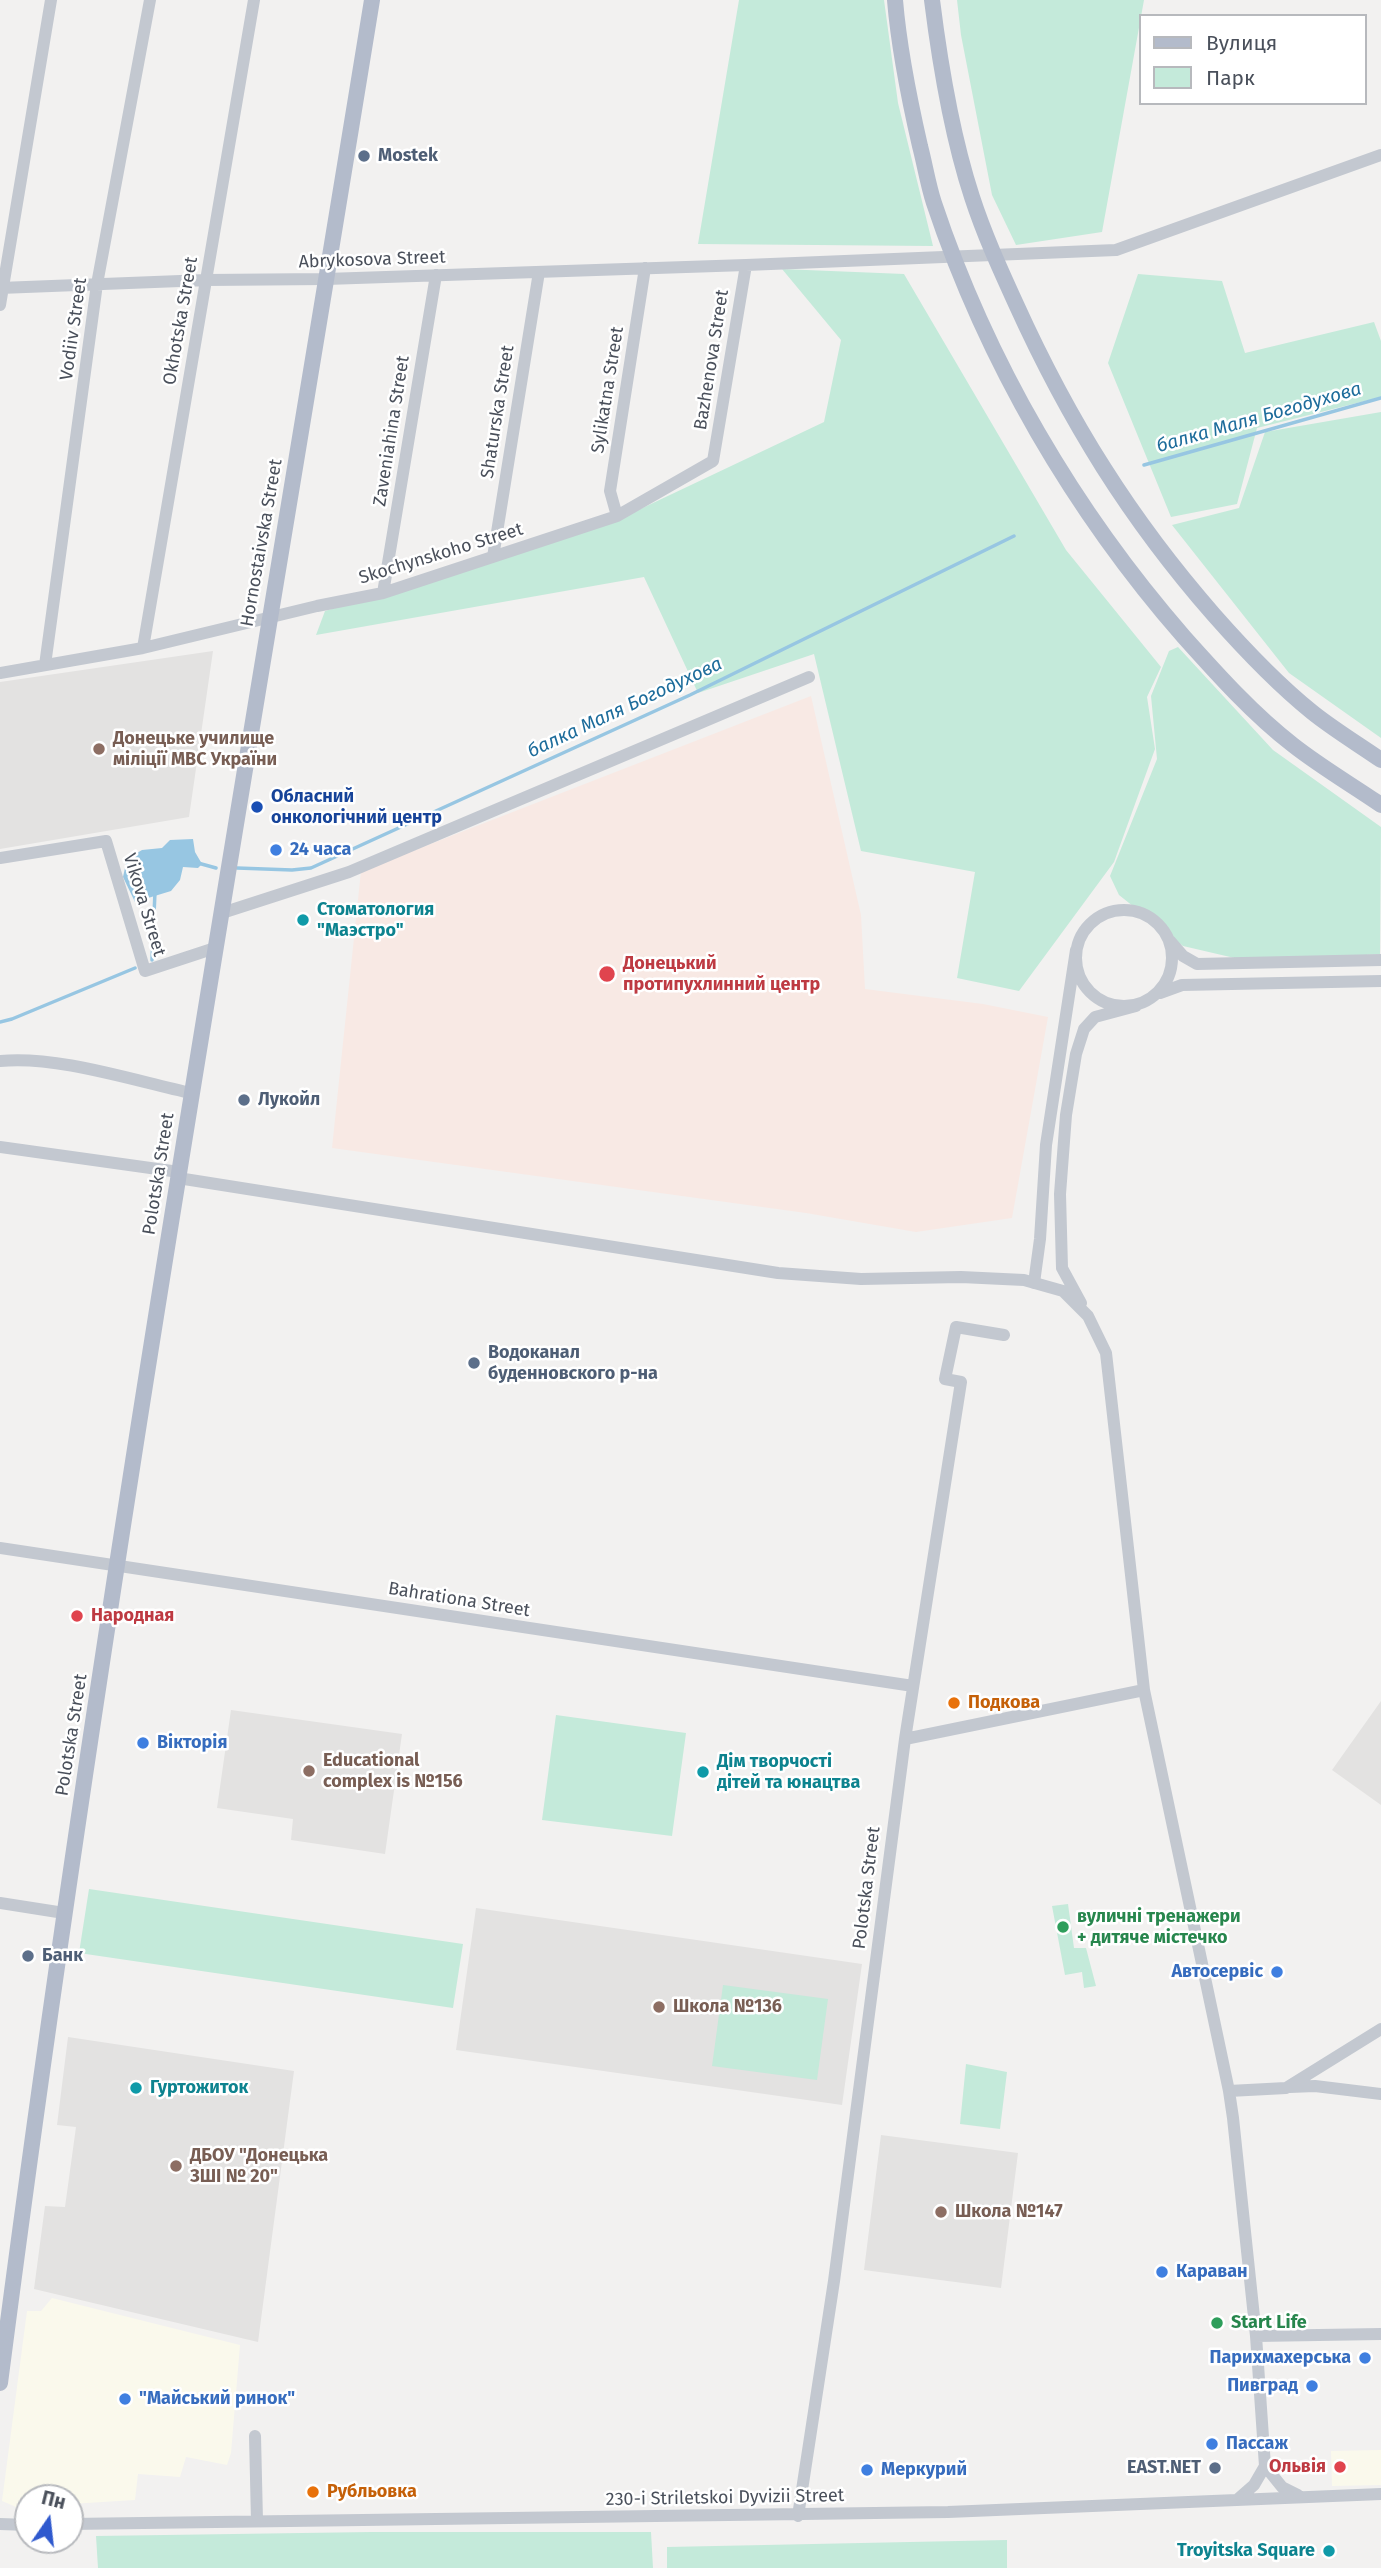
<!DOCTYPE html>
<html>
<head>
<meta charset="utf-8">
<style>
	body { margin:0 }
	#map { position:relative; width:1381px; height:2568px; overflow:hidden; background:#f2f1f0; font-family:"Fira Sans",sans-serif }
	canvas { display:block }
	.legend { position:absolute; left:1139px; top:14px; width:228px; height:91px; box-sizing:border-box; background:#fff; border:2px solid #b7b9bd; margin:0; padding:9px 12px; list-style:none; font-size:21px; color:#4a505b }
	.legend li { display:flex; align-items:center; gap:14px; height:35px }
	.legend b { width:35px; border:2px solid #b7b9bd }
	.north { position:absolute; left:14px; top:2484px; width:70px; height:70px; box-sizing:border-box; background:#fff; border:2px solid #b7b9bd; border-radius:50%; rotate:14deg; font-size:19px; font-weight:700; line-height:28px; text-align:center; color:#4a505b }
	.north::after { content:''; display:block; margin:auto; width:24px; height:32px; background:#2f59ce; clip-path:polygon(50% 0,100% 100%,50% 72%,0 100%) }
</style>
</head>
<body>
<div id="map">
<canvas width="1381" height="2568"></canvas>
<ul class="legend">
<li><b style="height:9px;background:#b3bbcb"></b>Вулиця</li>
<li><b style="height:19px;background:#c4eada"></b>Парк</li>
</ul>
<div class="north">Пн</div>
</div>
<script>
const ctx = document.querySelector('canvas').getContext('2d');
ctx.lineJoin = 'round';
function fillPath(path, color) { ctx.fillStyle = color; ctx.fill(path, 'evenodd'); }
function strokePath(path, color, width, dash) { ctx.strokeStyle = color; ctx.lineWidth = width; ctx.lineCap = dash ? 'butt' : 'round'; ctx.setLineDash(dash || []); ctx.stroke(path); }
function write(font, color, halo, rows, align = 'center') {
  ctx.font = font + ' "Fira Sans",sans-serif'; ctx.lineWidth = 5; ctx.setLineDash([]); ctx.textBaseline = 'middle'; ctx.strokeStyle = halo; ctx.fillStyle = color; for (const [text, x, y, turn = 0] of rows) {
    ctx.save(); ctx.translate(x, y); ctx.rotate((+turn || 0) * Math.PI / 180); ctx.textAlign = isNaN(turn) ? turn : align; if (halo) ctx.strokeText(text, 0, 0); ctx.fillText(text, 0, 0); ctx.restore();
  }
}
fillPath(new Path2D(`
	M52,2298l188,47 -9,108 -4,12 -41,-8 -6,20 -42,-3 -3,26 -65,4v-6h-42v9h-12l-14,-6 25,-190h14z
	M1381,2450v35l-49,1 -1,-35z`), '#faf9ec');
fillPath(new Path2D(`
	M213,651l-24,166 -189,32v-167z
	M1381,1701v104l-49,-35z
	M231,1710l171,24 -17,120 -94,-14 2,-21 -76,-11z
	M476,1908l386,56 -20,141 -386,-55z
	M68,2037l226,34 -36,271 -224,-53 11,-83 20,1 11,-80 -19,-2z
	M881,2135l137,18 -17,135 -137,-18z`), '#e3e2e1');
fillPath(new Path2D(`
	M811,696l50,219 4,74 118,15 65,13 -36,201 -96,14 -110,-19 -474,-65 29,-277z`), '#f8e9e4');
fillPath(new Path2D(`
	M739,0h145l14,103 35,143 -235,-2z
	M957,0h187l-42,232 -86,13 -24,-50 -31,-160z
	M782,269l122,5 162,276 95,117 -14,30 8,52 -41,113 -95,129 -62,-13 18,-106 -114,-21 -47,-197 -116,39 -54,-116 -328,58 9,-24 290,-90 209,-99 17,-82z
	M1138,274l84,7 23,72 129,-31 7,19v56l-124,31 -20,76 -66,13 -63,-154z
	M1381,412v326l-92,-65 -117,-148 67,-17 26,-76z
	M1178,647l95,103 108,77 -1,127 -124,9 -73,-17 -64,-51 -9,-19 47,-117 -6,-63 18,-45z
	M556,1715l130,18 -14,103 -130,-16z
	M89,1889l374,55 -10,64 -374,-55z
	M1068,1904l6,44h12l10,38 -12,2 -2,-16 -17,3 -13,-69z
	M723,1985l105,14 -11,81 -105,-14z
	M966,2064l41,8 -7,57 -40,-5z
	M371,2532h280l2,36h-555l-2,-32z
	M1007,2540v28h-340v-21z`), '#c4eada');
fillPath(new Path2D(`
	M193,839l2,13 7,12 -4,4 -15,-1 -3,13 -9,11 -36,11 -12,-25 4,-18 15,-9 20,-2 8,-8z`), '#97c6e2');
strokePath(new Path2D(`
	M1144,465l237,-67
	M198,863l18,5
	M237,868l55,2 19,-2 379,-173 324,-159
	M152,960l3,-68
	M0,1022l12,-3 123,-51`), '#97c6e2', 3.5);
strokePath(new Path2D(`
	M0,288l206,-8 120,-1 420,-14 370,-15 265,-95
	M0,305l51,-305
	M617,516l-7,-25 35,-223
	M493,557l46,-285
	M383,593l53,-318
	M143,648l111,-648
	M45,665l52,-381 53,-284
	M0,673l143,-25 174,-42 66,-13 234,-77 96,-55 33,-196
	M0,858l106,-17 39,130 70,-23
	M1076 958a48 48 0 1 1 96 0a48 48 0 1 1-96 0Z
	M222,913l127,-41 460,-195
	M1170,941l13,15 14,8 184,-4
	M1160,993l22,-8 199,-4
	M0,1061c56,-6 135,20 191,32
	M0,1147l179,25
	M178,1178l600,95 83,6 100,-2 63,3 39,11 25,25 18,37 38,337 85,401 4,27 23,218 9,130 -11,19 -16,14
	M1034,1283l6,-44 6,-94 30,-195
	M1081,1303l-19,-35 -2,-74 6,-79 10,-61 8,-25 11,-12 41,-11
	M0,1548l913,138
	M905,1739l239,-49
	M0,1903l64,10
	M1290,2087l25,-1 66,8
	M1229,2091l57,-3 95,-59
	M1256,2336l125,-2
	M255,2436l2,85
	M1265,2466l17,21 16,8
	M798,2516l36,-235 71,-542 56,-357 -16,-3 11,-52 48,8
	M0,2524l28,1
	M70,2524l878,-12 433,-18`), '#c3c8d0', 12);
strokePath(new Path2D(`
	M895,0c4,49 14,98 25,146 5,19 8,39 14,57 53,159 140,308 250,434 34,38 69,77 109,108 28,22 59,40 88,60
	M932,0c8,64 20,136 40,197 12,37 28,72 44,107 53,117 114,215 198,311 30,34 62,68 98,97 21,17 46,32 69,48
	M0,2383c103,-798 243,-1590 372,-2383`), '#b3bbcb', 16);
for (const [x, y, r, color] of [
	[364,156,7,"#5c6f8a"],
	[99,749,7,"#8d6e63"],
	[257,807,7,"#1a4fb4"],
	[276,850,7,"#3f7fe0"],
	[303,920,7,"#0f9aa8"],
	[607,974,9,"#e0444e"],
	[244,1100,7,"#5c6f8a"],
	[474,1363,7,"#5c6f8a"],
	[77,1616,7,"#e0444e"],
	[954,1703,7,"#e8710a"],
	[143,1743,7,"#3f7fe0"],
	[309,1771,7,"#8d6e63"],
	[703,1772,7,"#0f9aa8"],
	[1063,1927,7,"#2e9e5b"],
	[28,1956,7,"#5c6f8a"],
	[1277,1972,7,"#3f7fe0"],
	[659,2007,7,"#8d6e63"],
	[136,2088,7,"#0f9aa8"],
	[176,2166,7,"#8d6e63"],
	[941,2212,7,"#8d6e63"],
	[1162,2272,7,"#3f7fe0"],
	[1217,2323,7,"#2e9e5b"],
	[1365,2358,7,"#3f7fe0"],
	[1312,2386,7,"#3f7fe0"],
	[125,2399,7,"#3f7fe0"],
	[1212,2444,7,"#3f7fe0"],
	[1340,2467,7,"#e0444e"],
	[1215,2468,7,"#5c6f8a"],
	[867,2470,7,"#3f7fe0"],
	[313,2492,7,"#e8710a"],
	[1329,2551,7,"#0f9aa8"]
]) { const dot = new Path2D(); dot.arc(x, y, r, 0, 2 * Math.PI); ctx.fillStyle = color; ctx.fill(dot); strokePath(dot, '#fff', 2.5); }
write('bold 18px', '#4e5e75', '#fff', [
	["Mostek",378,156],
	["Лукойл",258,1100],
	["Водоканал",488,1353],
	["буденновского р-на",488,1374],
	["Банк",42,1956],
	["EAST.NET",1201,2468,"right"]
], 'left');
write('18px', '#4a505b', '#fff', [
	["Abrykosova Street",372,260,-2],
	["Okhotska Street",181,321,-80],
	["Vodiiv Street",74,329,-82],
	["Bazhenova Street",712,360,-81],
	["Sylikatna Street",608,390,-81],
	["Shaturska Street",498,412,-81],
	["Zaveniahina Street",392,431,-81],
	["Hornostaivska Street",262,543,-80],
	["Skochynskoho Street",441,554,-17],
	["Vikova Street",144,905,73],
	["Polotska Street",159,1174,-81],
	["Bahrationa Street",459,1600,9],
	["Polotska Street",72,1735,-81],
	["Polotska Street",867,1888,-83],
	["230-i Striletskoi Dyvizii Street",725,2498,-1]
]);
write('bold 18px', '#785e54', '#fff', [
	["Донецьке училище",113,739],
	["міліції МВС України",113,760],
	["Educational",323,1761],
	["complex is №156",323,1782],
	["Школа №136",673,2007],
	["ДБОУ \"Донецька",190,2156],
	["ЗШІ № 20\"",190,2177],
	["Школа №147",955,2212]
], 'left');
write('bold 18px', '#164399', '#fff', [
	["Обласний",271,797],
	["онкологічний центр",271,818]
], 'left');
write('bold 18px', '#366cbe', '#fff', [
	["24 часа",290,850],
	["Вікторія",157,1743],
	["Автосервіс",1263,1972,"right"],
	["Караван",1176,2272],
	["Парихмахерська",1351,2358,"right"],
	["Пивград",1298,2386,"right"],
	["\"Майський ринок\"",139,2399],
	["Пассаж",1226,2444],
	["Меркурий",881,2470]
], 'left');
write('bold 18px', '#0d838f', '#fff', [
	["Стоматология",317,910],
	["\"Маэстро\"",317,931],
	["Дім творчості",717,1762],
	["дітей та юнацтва",717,1783],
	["Гуртожиток",150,2088],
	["Troyitska Square",1315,2551,"right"]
], 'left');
write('bold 18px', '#be3a42', '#fff', [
	["Донецький",623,964],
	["протипухлинний центр",623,985],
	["Народная",91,1616],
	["Ольвія",1326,2467,"right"]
], 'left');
write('bold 18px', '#c56008', '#fff', [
	["Подкова",968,1703],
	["Рубльовка",327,2492]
], 'left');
write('bold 18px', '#27864d', '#fff', [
	["вуличні тренажери",1077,1917],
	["+ дитяче містечко",1077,1938],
	["Start Life",1231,2323]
], 'left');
write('italic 19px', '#1d6c9b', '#fff', [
	["балка Маля Богодухова",1259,418,-16],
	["балка Маля Богодухова",625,708,-25]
]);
</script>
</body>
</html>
